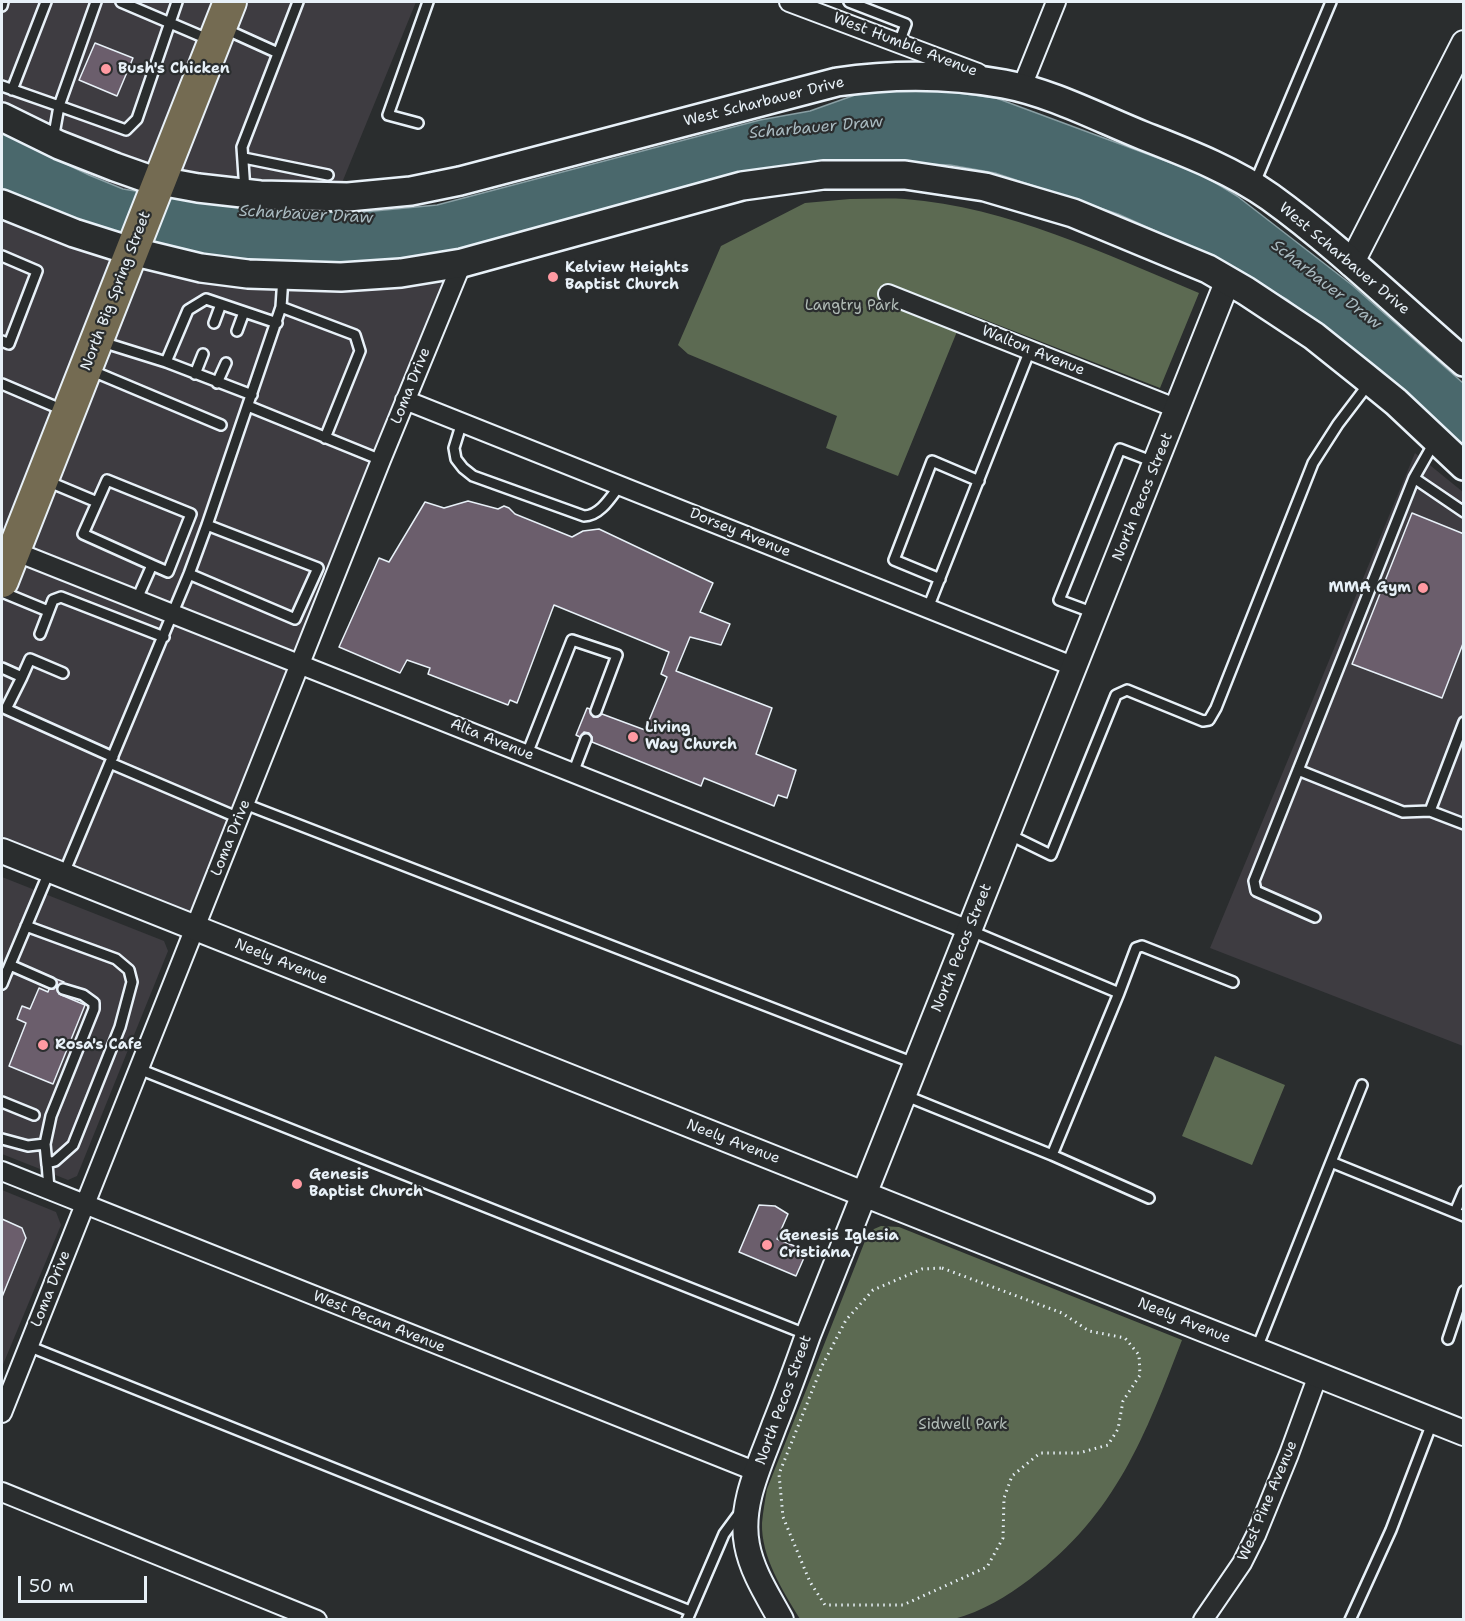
<!DOCTYPE html>
<html>
<head>
<meta charset="utf-8">
<style>
	body { margin:0 }
	#map { position:relative; width:1465px; height:1621px; overflow:hidden; background:#2a2d2e; font-family:"Shantell Sans",sans-serif }
	canvas { display:block }
	.frame { position:absolute; inset:0; border:3px solid #e8f1f8; pointer-events:none }
	.scale { position:absolute; left:18px; top:1576px; width:129px; height:27px; box-sizing:border-box; border:3px solid #e8f1f8; border-top:0; padding-left:8px; font-size:18px; line-height:21px; white-space:nowrap; color:#e8f1f8; -webkit-text-stroke:4px #2a2d2e; paint-order:stroke }
</style>
</head>
<body>
<div id="map">
<canvas width="1465" height="1621"></canvas>
<div class="frame"></div>
<div class="scale">50 m</div>
</div>
<script>
const ctx = document.querySelector('canvas').getContext('2d');
ctx.lineJoin = 'round';
function fillPath(path, color) { ctx.fillStyle = color; ctx.fill(path, 'evenodd'); }
function strokePath(path, color, width, dash) { ctx.strokeStyle = color; ctx.lineWidth = width; ctx.lineCap = dash ? 'butt' : 'round'; ctx.setLineDash(dash || []); ctx.stroke(path); }
function write(font, color, halo, rows, align = 'center') {
  ctx.font = font + ' "Shantell Sans",sans-serif'; ctx.lineWidth = 4.5; ctx.setLineDash([]); ctx.textBaseline = 'middle'; ctx.strokeStyle = halo; ctx.fillStyle = color; for (const [text, x, y, turn = 0] of rows) {
    ctx.save(); ctx.translate(x, y); ctx.rotate((+turn || 0) * Math.PI / 180); ctx.textAlign = isNaN(turn) ? turn : align; if (halo) ctx.strokeText(text, 0, 0); ctx.fillText(text, 0, 0); ctx.restore();
  }
}
fillPath(new Path2D(`
	M2,2h414l-95,232 154,-13 -280,707 -193,-84z
	M1415,453l48,39v554l-253,-98z
	M2,877l162,64 4,10 -91,225 -9,4 -66,-26z
	M2,1190l54,22 5,13 -59,142z`), '#3e3c41');
fillPath(new Path2D(`
	M850,199c18,0 37,-1 55,0 103,8 200,55 294,94l-39,95 -195,-76 -67,164 -72,-28 11,-32 -149,-62 -10,-9 43,-99 84,-43z
	M1215,1056l70,29 -33,80 -70,-29z
	M881,1226l18,1 283,113c-37,96 -66,174 -152,239 -24,18 -47,32 -76,40h-154c-17,-28 -39,-62 -38,-96 1,-11 3,-23 5,-34l98,-248 9,-12z`), '#5c6a52');
const water = new Path2D(`
	M920,88l76,10 205,76 36,22 115,89 111,98v67l-105,-96 -70,-54 -99,-54 -71,-32 -123,-41 -45,-8 -53,-2 -116,5 -60,9 -89,27 -67,17 -102,32 -114,12 -116,-5 -54,-10 -68,-17 -109,-43v-57l87,42 34,14 74,12 93,10 64,2 83,-8 323,-85 50,-9 45,-16z`);
fillPath(water, '#4a686c');
strokePath(water, '#899fa4', 1.5);
const building = new Path2D(`
	M95,43l38,15 -16,38 -38,-16z
	M468,501l30,8 6,-3 5,2 6,6 57,23 11,-6 16,-2 114,54 -13,29 30,12 -9,21 -31,-8 -14,34 96,37 -16,46 40,16 -9,28 -9,-3 -4,11 -70,-28 -3,8 -109,-44v-5l-3,-4 -5,-1 -4,5 -4,-2 11,-27 3,1 3,8h5l4,-3 43,16 22,-53 -6,-3 8,-22 -115,-47 -37,98 -7,-3 -2,5 -80,-31 2,-6 -23,-8 -7,13 -61,-26 40,-89 10,4 36,-60 19,6z
	M1412,513l52,21v107l-22,57 -90,-34z
	M56,979l8,3 -7,5 2,7 26,11 -32,79 -44,-18 17,-43 -9,-4 5,-13 8,3 9,-21 9,4 1,-3h5l3,-4z
	M759,1205l16,1 13,8 -11,25 30,12 -11,25 -57,-24z
	M2,1219l20,9 4,10 -24,59z`);
fillPath(building, '#6b5e6c');
strokePath(building, '#e8f1f8', 1.5);
const service = new Path2D(`
	M121,2l89,38
	M849,2l57,22 -7,19
	M2,6l1,-4
	M225,29l53,24
	M2,86l57,20 37,-104
	M12,90l34,-88
	M418,123l-30,-8 40,-113
	M53,140l6,-34 67,24 11,-11 40,-117
	M244,158l84,17
	M1254,185l77,-183
	M245,191l-3,-44 56,-145
	M2,256l35,15 -28,73 -7,-3
	M283,277l-2,30 74,28 5,16 -35,87
	M214,323l7,-19
	M237,331l7,-19
	M102,342l64,20 86,33
	M166,362l22,-52 18,-11 71,24
	M90,370l131,55
	M195,374l8,-20
	M217,383l9,-20
	M2,384l61,26
	M248,406l133,54
	M462,422l-8,26 2,11 7,9 10,8 111,40c16,0 27,-19 36,-31
	M1414,478l21,-37
	M47,481l50,21
	M189,574l106,45 23,-51 -111,-43
	M940,579l-46,-19 38,-99 47,20
	M2,592l46,19
	M137,599l15,-34 16,7 23,-58 -84,-34 -24,54 69,31
	M928,608l102,-258
	M1094,613l-35,-13 61,-151 34,13
	M40,634l13,-34 8,-3 103,40
	M2,668l20,9 -16,32 107,48
	M22,677l8,-18 33,14
	M1464,722l-34,89 34,13
	M527,754l45,-114 45,15 -21,56
	M110,763l129,55
	M1298,770l105,42 27,-1
	M573,773l13,-34
	M245,804l669,259
	M1008,834l43,21 65,-160 11,-5 76,31 6,-1 7,-12 97,-245 25,-39 32,-42
	M64,873l125,-299 18,-49 74,-218
	M1315,917l-59,-26 -2,-10 160,-403 50,34
	M26,926l90,33 13,11 3,12 -12,45 -47,118 -18,16 -8,2 2,26
	M10,965l41,18
	M2,973l4,1 -4,10
	M6,974l43,-102
	M1119,993l17,-45 6,-2 91,36
	M139,1069l669,266
	M904,1095l148,60 67,-162 -150,-63
	M2,1102l32,13
	M2,1139l26,7 17,-2
	M1052,1155l97,43
	M1331,1162l31,-77
	M47,1165l-2,-21 6,-28 43,-107v-6l-11,-8 -20,-6
	M1455,1212l9,-21
	M1448,1339l16,-48
	M28,1346l662,265
	M1257,1348l74,-186 133,54
	M687,1620l37,-86 17,-23
	M1350,1620l41,-90 41,-107`);
const minor = new Path2D(`
	M789,2l189,71
	M1012,86l9,3 35,-87
	M888,294l290,115
	M405,400l670,267
	M14,551l955,379
	M2,1171l755,301
	M2,1413l379,-953 81,-197
	M2,1492l315,128
	M1203,1620l39,-57 14,-28 33,-81 29,-79`);
const tertiary = new Path2D(`
	M1351,264l113,-221
	M2,851l1462,582
	M781,1620c-13,-24 -29,-48 -34,-75 -8,-41 14,-83 27,-119 12,-30 23,-60 34,-91l420,-1055`);
const secondary = new Path2D(`
	M2,117l57,28 56,22 34,12 49,9 62,7 88,2 63,-6 49,-10 377,-99c56,-8 111,-8 167,2 48,9 95,34 140,52 43,17 88,34 126,61 68,49 131,111 194,165
	M2,204l72,29 57,18 70,17 47,6 93,3 60,-4 61,-10 280,-77 81,-11h82l80,12 88,26 135,56 38,22 68,45 50,40 32,26 68,64`);
const trunk = new Path2D(`
	M2,581l228,-579`);
strokePath(service, '#e8f1f8', 14);
strokePath(minor, '#e8f1f8', 22);
strokePath(tertiary, '#e8f1f8', 28);
strokePath(secondary, '#e8f1f8', 32);
strokePath(trunk, '#e8f1f8', 36);
strokePath(new Path2D(`
	M942,1268l120,45 27,18 36,7 14,17 1,20 -17,26 -5,28 -10,16 -29,8h-39l-28,23 -8,22 -1,40 -16,29 -84,38h-78l-15,-23 -27,-65 -4,-43 43,-108 24,-46 27,-30 49,-21z`), '#e8f1f8', 3, [1.5, 4.5]);
strokePath(service, '#2a2d2e', 9);
strokePath(minor, '#2a2d2e', 18);
strokePath(tertiary, '#2a2d2e', 24);
strokePath(secondary, '#2a2d2e', 27);
strokePath(trunk, '#746b52', 32);
for (const [x, y, r, color] of [
	[106,69,6,"#ff9aa2"],
	[553,277,6,"#ff9aa2"],
	[1423,588,6,"#ff9aa2"],
	[633,737,6,"#ff9aa2"],
	[43,1045,6,"#ff9aa2"],
	[297,1184,6,"#ff9aa2"],
	[767,1245,6,"#ff9aa2"]
]) { const dot = new Path2D(); dot.arc(x, y, r, 0, 2 * Math.PI); ctx.fillStyle = color; ctx.fill(dot); strokePath(dot, '#2a2d2e', 2); }
write('15px', '#e8f1f8', '#2a2d2e', [
	["West Humble Avenue",905,45,21],
	["West Scharbauer Drive",764,102,-14],
	["West Scharbauer Drive",1344,259,40],
	["North Big Spring Street",116,291,-69],
	["Walton Avenue",1033,351,22],
	["Loma Drive",411,386,-68],
	["North Pecos Street",1143,497,-68],
	["Dorsey Avenue",740,533,22],
	["Alta Avenue",492,740,22],
	["Loma Drive",231,838,-68],
	["North Pecos Street",962,948,-68],
	["Neely Avenue",281,962,22],
	["Neely Avenue",733,1142,21],
	["Loma Drive",51,1289,-68],
	["Neely Avenue",1184,1321,22],
	["West Pecan Avenue",379,1322,22],
	["North Pecos Street",784,1400,-70],
	["West Pine Avenue",1268,1501,-67]
]);
write('bold 15px', '#e8f1f8', '#2a2d2e', [
	["Bush's Chicken",118,69],
	["Kelview Heights",565,268],
	["Baptist Church",565,285],
	["MMA Gym",1411,588,"right"],
	["Living",645,728],
	["Way Church",645,745],
	["Rosa's Cafe",55,1045],
	["Genesis",309,1175],
	["Baptist Church",309,1192],
	["Genesis Iglesia",779,1236],
	["Cristiana",779,1253]
], 'left');
write('15px', '#b0bbb6', '#2a2d2e', [
	["Langtry Park",852,306],
	["Sidwell Park",963,1425]
]);
write('italic 16px', '#a9bac0', '#2a2d2e', [
	["Scharbauer Draw",816,128,-5],
	["Scharbauer Draw",306,215,3],
	["Scharbauer Draw",1326,285,38]
]);
</script>
</body>
</html>
